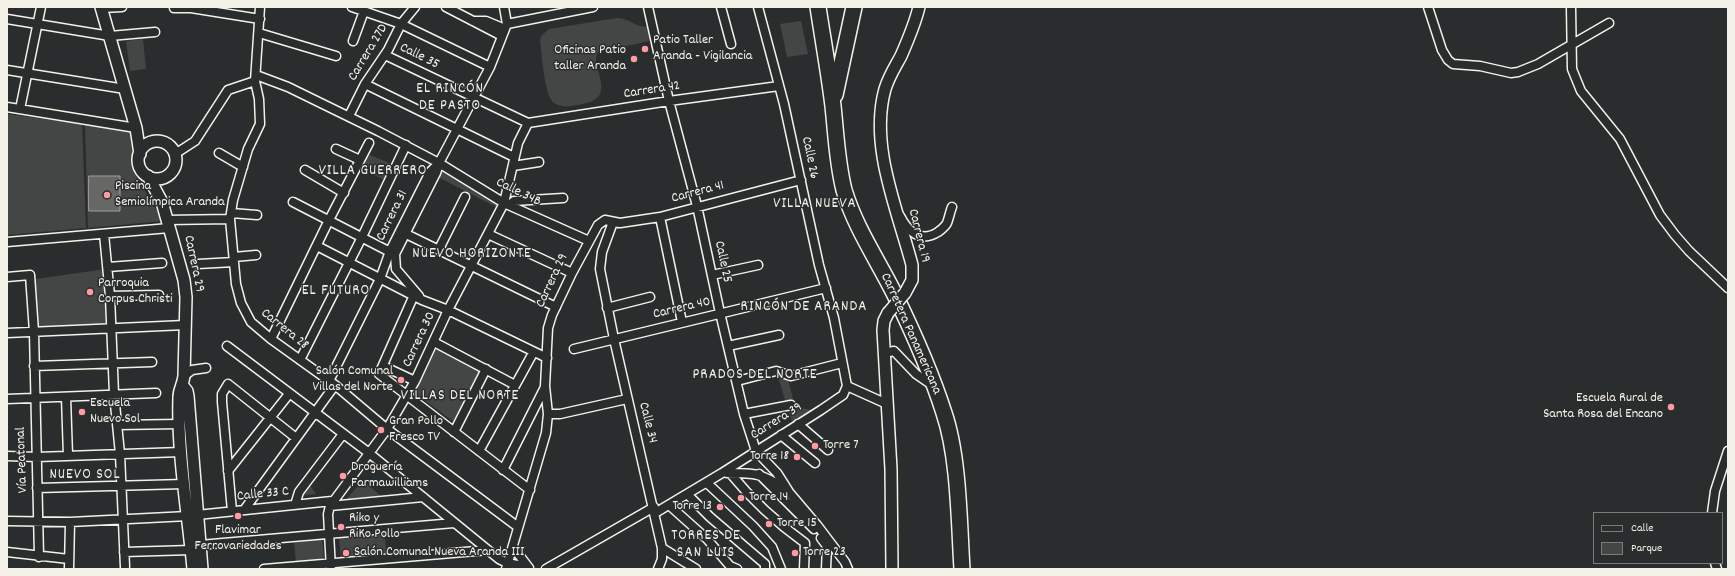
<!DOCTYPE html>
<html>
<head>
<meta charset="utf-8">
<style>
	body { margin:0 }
	#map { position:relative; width:1735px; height:576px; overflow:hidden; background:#2a2d2e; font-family:Dekko,sans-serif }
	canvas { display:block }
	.frame { position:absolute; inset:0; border:8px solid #f4f1e8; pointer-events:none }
	.legend { position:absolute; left:1593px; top:512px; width:130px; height:52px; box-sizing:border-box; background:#2a2d2e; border:1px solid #7b7b78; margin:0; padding:5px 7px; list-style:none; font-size:12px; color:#f4f1e8 }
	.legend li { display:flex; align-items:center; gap:8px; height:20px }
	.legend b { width:20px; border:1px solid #7b7b78 }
</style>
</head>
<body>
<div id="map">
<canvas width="1735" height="576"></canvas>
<div class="frame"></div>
<ul class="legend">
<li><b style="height:5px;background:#2a2d2e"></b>Calle</li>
<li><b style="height:11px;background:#444645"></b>Parque</li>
</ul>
</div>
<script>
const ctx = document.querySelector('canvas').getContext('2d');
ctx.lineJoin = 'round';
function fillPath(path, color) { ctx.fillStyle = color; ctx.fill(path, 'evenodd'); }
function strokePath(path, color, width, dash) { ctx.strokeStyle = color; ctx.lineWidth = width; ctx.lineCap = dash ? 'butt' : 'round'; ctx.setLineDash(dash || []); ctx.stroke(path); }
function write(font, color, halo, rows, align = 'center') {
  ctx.font = font + ' Dekko,sans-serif'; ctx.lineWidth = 3; ctx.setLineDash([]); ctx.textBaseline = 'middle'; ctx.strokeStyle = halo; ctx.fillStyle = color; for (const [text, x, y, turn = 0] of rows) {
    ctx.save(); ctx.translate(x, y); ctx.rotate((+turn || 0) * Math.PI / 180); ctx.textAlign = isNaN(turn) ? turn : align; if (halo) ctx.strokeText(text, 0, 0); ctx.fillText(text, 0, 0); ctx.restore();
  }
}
fillPath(new Path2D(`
	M617,18c12,0 18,9 30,9l3,14 -52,11c-7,11 8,29 2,42 -4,8 -14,9 -22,11 -7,1 -17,3 -24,-2 -10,-7 -12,-49 -14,-62l1,-5 8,-7z
	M801,21l7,33 -21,3 -7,-33z
	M143,39l3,30 -16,2 -4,-30z
	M7,114l75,10 4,104 -79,7z
	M85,124l46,6 2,41 30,50 -75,7z
	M367,154l25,10 -7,16 -24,-11z
	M442,168l55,34 -1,5 -58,-30z
	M106,269l3,58 -73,1v-49z
	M437,347l46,23 -28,53 -40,-30z
	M780,373l8,6 7,28 23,4 -25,14 -16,-51z
	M363,480l21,19 -40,3z
	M309,484l7,10 -15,2z
	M384,532l3,25 -46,4 -2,-24z
	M322,537l2,24 -28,3 -2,-24z`), '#444645');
const water = new Path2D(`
	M89,176h31v35h-31z`);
fillPath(water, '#676866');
strokePath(water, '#9f9f9a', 1);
const street = new Path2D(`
	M260,7l-5,74 4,18 1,25 -12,25 -15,51 -3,19 6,65 5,19 10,19 20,17 64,46 52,44 131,98
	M352,7l49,17 89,43
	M446,7l56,29
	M504,7l3,17
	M648,7l21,94 28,105 23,107 24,101 12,37 21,22 12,19 28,33 28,37 3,7
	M721,7l10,37
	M1428,7l14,43 6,10 5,4 27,2 31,7 7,-1 20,-8 71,-41
	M1571,7l1,62 9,22 39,48 40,76 15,20 14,16 39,37
	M101,8l21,-1
	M174,8h17l69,11
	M7,19l103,17 45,-4
	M473,21h13l19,8
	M507,24l86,-17
	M259,33l77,23
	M353,41l11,-30
	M385,55l143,68
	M7,70l118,19
	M256,75l32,12 90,44 61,32 65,40 85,38
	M365,84l149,73
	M7,107l129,21
	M20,109l21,-102
	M349,116l16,-32 23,-34 13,-26 14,-17
	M528,123l141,-22 110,-15
	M336,149l24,11
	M219,153l24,14
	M175,154l20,-13 33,-51 27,-9
	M513,166l26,-4
	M305,170l39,23
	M293,202l101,52
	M509,205l5,-4 49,-3
	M231,213l26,2
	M900,216c8,16 21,27 38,16 4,-3 7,-5 9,-9 2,-5 3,-11 5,-16
	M660,217l22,105
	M167,220l63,-1
	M613,222l-11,30 -2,17 14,70 48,209v11l-4,10
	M400,231l156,76
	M104,234l6,62 4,98 6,60 5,113
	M488,234l84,39
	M7,242l162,-14
	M317,246l105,54 26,10 99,48
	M439,249l26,-52
	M234,257l22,-2
	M198,264l36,-2
	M108,267l54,-4
	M712,275l46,-10
	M7,277l23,-2 4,57 5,225
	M414,295l-35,79 151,116
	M110,296l49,-1
	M419,296l-23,-27 -1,-15 41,-81 3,-9
	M607,308l43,-11
	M7,333l178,-8
	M271,339l58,-119 40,-77
	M434,342l81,43
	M227,346l142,107 130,106 8,4 21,4
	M728,346l51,-11
	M574,349l252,-61
	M884,353l10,-2 22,23 16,11
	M300,360l62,-123 44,-92
	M34,366l118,-4
	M383,366l32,15
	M184,376l8,-6 14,-2
	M329,381l51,-102 10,-28 40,-79 9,-9 51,-96 17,-43
	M737,381l39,-10 15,5 51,-13
	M847,386l40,18
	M66,397l2,59
	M7,399l149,-6
	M548,414h12l67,-15
	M744,414l47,-9
	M798,424l30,26
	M117,425l62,-1
	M454,432l32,-63
	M781,435l34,28
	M479,451l54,-98
	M7,456l30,1 144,-5
	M503,470l42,-83
	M228,471l61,-77
	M727,473c29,0 34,0 58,16
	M730,473c22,27 47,50 75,70l-1,26
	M759,474l55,55
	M707,483l46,43 19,21 9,22
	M37,488l147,-4
	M687,494l23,23 55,47v5
	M295,505l4,-13 44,-58
	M669,505l38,34 23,27 7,3
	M330,506l93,-9
	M244,510l91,-125
	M232,511l-10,-109v-8l6,-10 68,54
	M655,513l67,-40 99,-63 22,-15 4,-9 -13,-68 -15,-53 -35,-161 -26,-97
	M1712,513l3,-22 13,-40
	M197,515l135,-14
	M7,521l63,1 118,-6
	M821,538l6,8 -1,23
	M200,545l254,-22
	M513,547l16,21
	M662,548l34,21
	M7,552l62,7
	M124,552l67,-2
	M1715,563l2,6
	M69,569l1,-47
	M264,569l224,-19
	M331,569l-3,-55 2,-8 57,-77 28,-48 33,-71 56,-107 14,-60 10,-20
	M506,569l40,-136 2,-19 -3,-28 3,-58 4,-13 20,-42 26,-48 7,-5 15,3 40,-6 141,-37
	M546,569l108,-62`);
const secondary = new Path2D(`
	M101,7l35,121 4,26
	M138 160a19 19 0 1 1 38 0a19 19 0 1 1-38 0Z
	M148,176l14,26 22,78 2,17 -2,79c-1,9 -5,13 -5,21 -2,57 9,115 14,172
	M905,293l7,-13v-15c-14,-54 -43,-119 -27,-176 4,-13 10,-22 16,-33 7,-16 14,-32 18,-49
	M888,313l-4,8 -1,9 8,139 1,100
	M183,386l4,5 1,5 14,173`);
const highway = new Path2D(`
	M818,7c5,33 11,66 15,99 3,28 4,56 11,84 11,37 33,69 50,103 19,39 37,79 50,120 15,44 15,109 18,156
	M835,95l19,-88`);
strokePath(street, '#f4f1e8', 11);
strokePath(secondary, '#f4f1e8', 14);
strokePath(highway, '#f4f1e8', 18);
strokePath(street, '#2a2d2e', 8);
strokePath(secondary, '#2a2d2e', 11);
strokePath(highway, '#2a2d2e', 15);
const secondaryBridge = new Path2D(`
	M888,313l17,-20`);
strokePath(secondaryBridge, '#f4f1e8', 14, []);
strokePath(secondaryBridge, '#2a2d2e', 11);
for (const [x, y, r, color] of [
	[645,49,4,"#ff9aa2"],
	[634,59,4,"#ff9aa2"],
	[107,195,4,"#ff9aa2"],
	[90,292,4,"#ff9aa2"],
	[401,380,4,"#ff9aa2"],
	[1671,407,4,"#ff9aa2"],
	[82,412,4,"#ff9aa2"],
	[381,430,4,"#ff9aa2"],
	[815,446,4,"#ff9aa2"],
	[797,457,4,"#ff9aa2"],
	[343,476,4,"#ff9aa2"],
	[741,498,4,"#ff9aa2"],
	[720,507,4,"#ff9aa2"],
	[238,516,4,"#ff9aa2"],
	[769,524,4,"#ff9aa2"],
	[341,527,4,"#ff9aa2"],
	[346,553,4,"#ff9aa2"],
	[795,553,4,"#ff9aa2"]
]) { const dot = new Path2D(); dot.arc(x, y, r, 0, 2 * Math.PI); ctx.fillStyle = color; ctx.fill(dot); strokePath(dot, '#2a2d2e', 1.5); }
write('14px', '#f4f1e8', '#2a2d2e', [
	["Patio Taller",653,41],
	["Aranda - Vigilancia",653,57],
	["Oficinas Patio",626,51,"right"],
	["taller Aranda",626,67,"right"],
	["Piscina",115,187],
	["Semiolímpica Aranda",115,203],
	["Parroquia",98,284],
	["Corpus Christi",98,300],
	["Salón Comunal",393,372,"right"],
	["Villas del Norte",393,388,"right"],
	["Escuela Rural de",1663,399,"right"],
	["Santa Rosa del Encano",1663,415,"right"],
	["Escuela",90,404],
	["Nuevo Sol",90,420],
	["Gran Pollo",389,422],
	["Fresco TV",389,438],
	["Torre 7",823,446],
	["Torre 18",789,457,"right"],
	["Droguería",351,468],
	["Farmawilliams",351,484],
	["Torre 14",749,498],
	["Torre 13",712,507,"right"],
	["Riko y",349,519],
	["RiKo Pollo",349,535],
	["Torre 15",777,524],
	["Flavimar",238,531,"center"],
	["Ferrovariedades",238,547,"center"],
	["Salón Comunal Nueva Aranda III",354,553],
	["Torre 23",803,553]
], 'left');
write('14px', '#f4f1e8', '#2a2d2e', [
	["Carrera 27D",369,53,-59],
	["Calle 35",419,57,26],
	["Carrera 42",652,91,-9],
	["Calle 26",809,158,78],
	["Calle 34B",518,193,26],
	["Carrera 41",698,193,-15],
	["Carrera 31",393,216,-64],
	["Carrera 19",918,236,76],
	["Calle 25",722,262,78],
	["Carrera 29",193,264,78],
	["Carrera 29",553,281,-65],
	["Carrera 40",682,309,-13],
	["Carrera 28",284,330,39],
	["Carretera Panamericana",910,334,66],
	["Carrera 30",420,340,-65],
	["Carrera 39",777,422,-32],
	["Calle 34",647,423,76],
	["Vía Peatonal",23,460,-92],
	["Calle 33 C",263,495,-6]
]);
ctx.letterSpacing = '1px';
write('15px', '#f4f1e8', '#2a2d2e', [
	["EL RINCÓN",450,90],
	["DE PASTO",450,107],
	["VILLA GUERRERO",373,172],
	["VILLA NUEVA",815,205],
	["NUEVO HORIZONTE",472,255],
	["EL FUTURO",336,292],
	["RINCÓN DE ARANDA",804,308],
	["PRADOS DEL NORTE",755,376],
	["VILLAS DEL NORTE",460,397],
	["NUEVO SOL",85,476],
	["TORRES DE",706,537],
	["SAN LUIS",706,554]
]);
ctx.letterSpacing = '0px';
</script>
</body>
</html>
